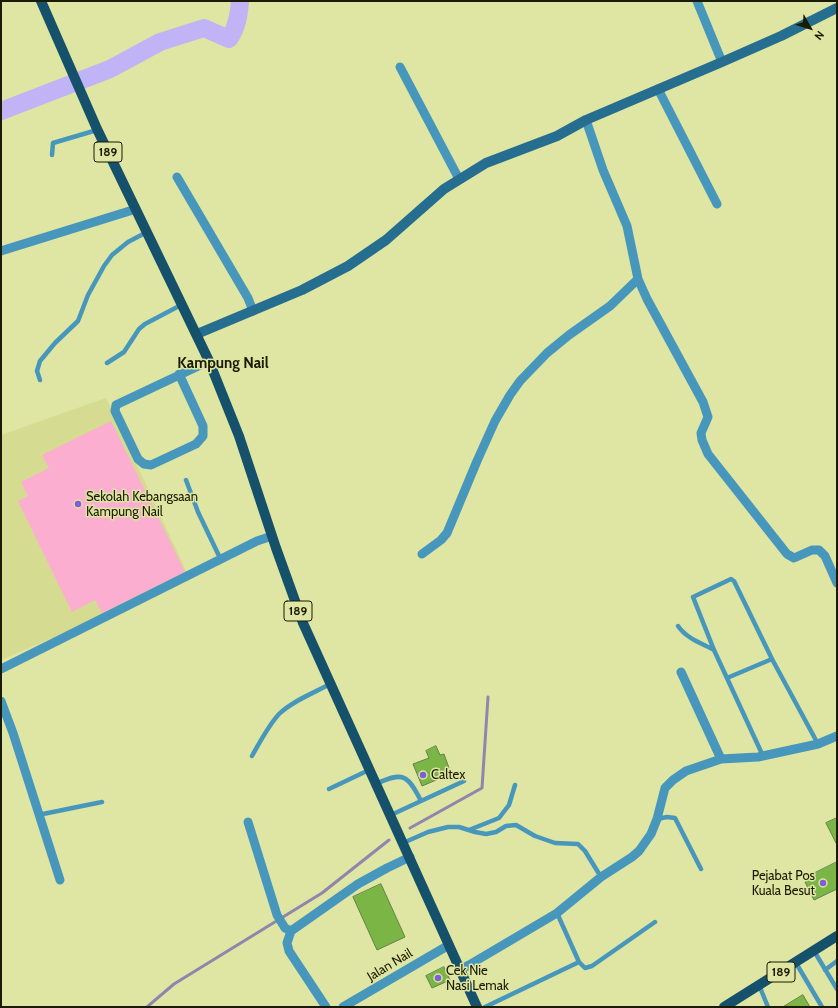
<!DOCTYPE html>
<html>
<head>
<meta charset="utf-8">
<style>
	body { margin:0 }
	#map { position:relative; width:838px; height:1008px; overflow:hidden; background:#dfe5a2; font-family:Cabin,sans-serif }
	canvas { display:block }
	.frame { position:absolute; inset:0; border:2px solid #1a1b02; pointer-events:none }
	.north { position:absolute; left:790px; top:8px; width:40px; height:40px; -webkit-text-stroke:3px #dfe5a2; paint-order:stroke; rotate:129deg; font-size:11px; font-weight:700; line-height:16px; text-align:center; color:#1a1b02 }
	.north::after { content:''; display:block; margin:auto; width:14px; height:18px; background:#1a1b02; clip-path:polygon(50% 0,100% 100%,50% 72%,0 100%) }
</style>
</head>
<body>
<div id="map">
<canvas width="838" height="1008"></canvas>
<div class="frame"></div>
<div class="north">N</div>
</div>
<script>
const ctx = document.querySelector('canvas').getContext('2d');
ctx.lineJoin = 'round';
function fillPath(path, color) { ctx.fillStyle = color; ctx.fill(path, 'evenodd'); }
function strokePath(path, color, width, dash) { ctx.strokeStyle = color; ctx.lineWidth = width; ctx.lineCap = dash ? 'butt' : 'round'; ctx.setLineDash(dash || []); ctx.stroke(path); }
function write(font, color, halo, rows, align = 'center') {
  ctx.font = font + ' Cabin,sans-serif'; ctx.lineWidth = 3; ctx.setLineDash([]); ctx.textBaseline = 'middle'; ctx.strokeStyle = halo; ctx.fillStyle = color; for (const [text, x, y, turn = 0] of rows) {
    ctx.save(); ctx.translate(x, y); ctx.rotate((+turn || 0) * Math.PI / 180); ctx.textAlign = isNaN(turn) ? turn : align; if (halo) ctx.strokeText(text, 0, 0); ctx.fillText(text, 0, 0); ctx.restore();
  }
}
fillPath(new Path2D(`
	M106,398l81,175 -82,42 -104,45v-225z`), '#d5db90');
fillPath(new Path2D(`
	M111,421l74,151 -83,41 -7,-13 -23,12 -54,-111 10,-5 -7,-14 28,-14 -7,-13z`), '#fbaecf');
strokePath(new Path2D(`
	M410,828l72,-40 6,-91
	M147,1007l27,-23 148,-91 67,-53`), '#8e86ad', 3);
strokePath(new Path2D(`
	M1,111l109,-42 50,-27 44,-14 25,11c8,-11 10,-24 11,-38`), '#c0b4f6', 18);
const building = new Path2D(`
	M436,746l4,9 4,-1 5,14 -3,1 2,6 -26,11 -9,-22 16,-6 -3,-7z
	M837,818v27l-11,-22z
	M837,862v27l-23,11 -9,-18 6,-3 -2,-3z
	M381,884l24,53 -28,13 -24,-53z
	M444,967l6,13 -18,8 -6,-12z
	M803,995l7,12h-27z`);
fillPath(building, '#7bb545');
strokePath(building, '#62814a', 1);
strokePath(new Path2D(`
	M52,155l1,-12 44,-13
	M107,363l17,-11 15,-23 6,-5 36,-19
	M40,380l-3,-9 3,-10 15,-18 23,-22 10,-26 16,-29 8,-11 16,-13 19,-10
	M186,480l12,32 23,48
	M678,626c8,12 23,17 36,24
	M727,678l45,-19
	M252,756c8,-14 16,-30 27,-42 13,-13 35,-21 51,-30
	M763,756l-49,-106 -21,-53 38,-18 3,2 38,78 46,85
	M376,784c27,-13 32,-9 45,17l-30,14
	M329,789l40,-19
	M421,801l43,-20
	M38,815l64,-13
	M657,819l10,-2 8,1 26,51
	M469,830l30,-12 10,-13 6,-20
	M403,843l25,-11 20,-5h11l16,5 11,2 10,-2 10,-6 10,-1 19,11 20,7 23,1 7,7 16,26
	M557,913l22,49 6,6 7,-2 63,-44
	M814,951l23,38
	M796,963l26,44
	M825,970l12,-9
	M759,985l9,22
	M485,1007l94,-45`), '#4797bd', 4.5);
strokePath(new Path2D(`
	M697,1l25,61
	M400,67l59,112
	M658,89l59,115
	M586,120l17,50 24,56 11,53 9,20 56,103 5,15 -7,16 1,7 6,14 79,100 7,4 18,-8h7l6,6 12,27
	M177,177l71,121 5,13
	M1,251l135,-42
	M179,374l24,52v10l-7,8 -45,21 -7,-1 -6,-5 -23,-48 1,-6 2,-1 91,-43
	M422,554l19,-14 6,-7 30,-72 18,-40 15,-26 10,-14 27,-28 22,-18 41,-29 28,-27
	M1,669l256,-128 15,-5
	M681,672l40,87
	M1,701l12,32 47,147
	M248,822l29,93 8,13 6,3 67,-47 29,-16 23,-11
	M291,931l-4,12 2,8 37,56
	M460,970l9,-5 88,-52 44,-36 31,-20 7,-6 12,-17 6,-15 8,-31 8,-8 13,-9 35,-12 37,-2 60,-13 19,-8
	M343,1007l106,-62`), '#4797bd', 9);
strokePath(new Path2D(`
	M197,334l105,-44 46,-24 38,-26 58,-51 42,-26 71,-27 29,-16 136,-58 59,-26 56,-28`), '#256e8f', 10);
strokePath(new Path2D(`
	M41,1l56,128 112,232 30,75 37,112 27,75 174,384
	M724,1007l113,-71`), '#15516b', 10);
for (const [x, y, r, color] of [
	[78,504,4,"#7f5ed8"],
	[423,775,4,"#7f5ed8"],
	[823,883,4,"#7f5ed8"],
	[438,978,4,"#7f5ed8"]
]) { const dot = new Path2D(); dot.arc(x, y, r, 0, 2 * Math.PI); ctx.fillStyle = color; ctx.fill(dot); strokePath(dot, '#dfe5a2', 1.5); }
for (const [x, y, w] of [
	[108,152,28],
	[298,611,28],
	[781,972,28]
]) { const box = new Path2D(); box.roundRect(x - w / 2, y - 10, w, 20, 3); ctx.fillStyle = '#dfe5a2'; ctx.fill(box); strokePath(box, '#1a1b02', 1); }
write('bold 12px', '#1a1b02', null, [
	["189",108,152],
	["189",298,611],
	["189",781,972]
]);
write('13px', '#1a1b02', '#dfe5a2', [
	["Sekolah Kebangsaan",86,497],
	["Kampung Nail",86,512],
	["Caltex",431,775],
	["Pejabat Pos",815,876,"right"],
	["Kuala Besut",815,891,"right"],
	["Cek Nie",446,971],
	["Nasi Lemak",446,986]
], 'left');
write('13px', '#1a1b02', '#dfe5a2', [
	["Jalan Nail",390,965,-31]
]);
write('bold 15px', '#1a1b02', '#dfe5a2', [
	["Kampung Nail",223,364]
]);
</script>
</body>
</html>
